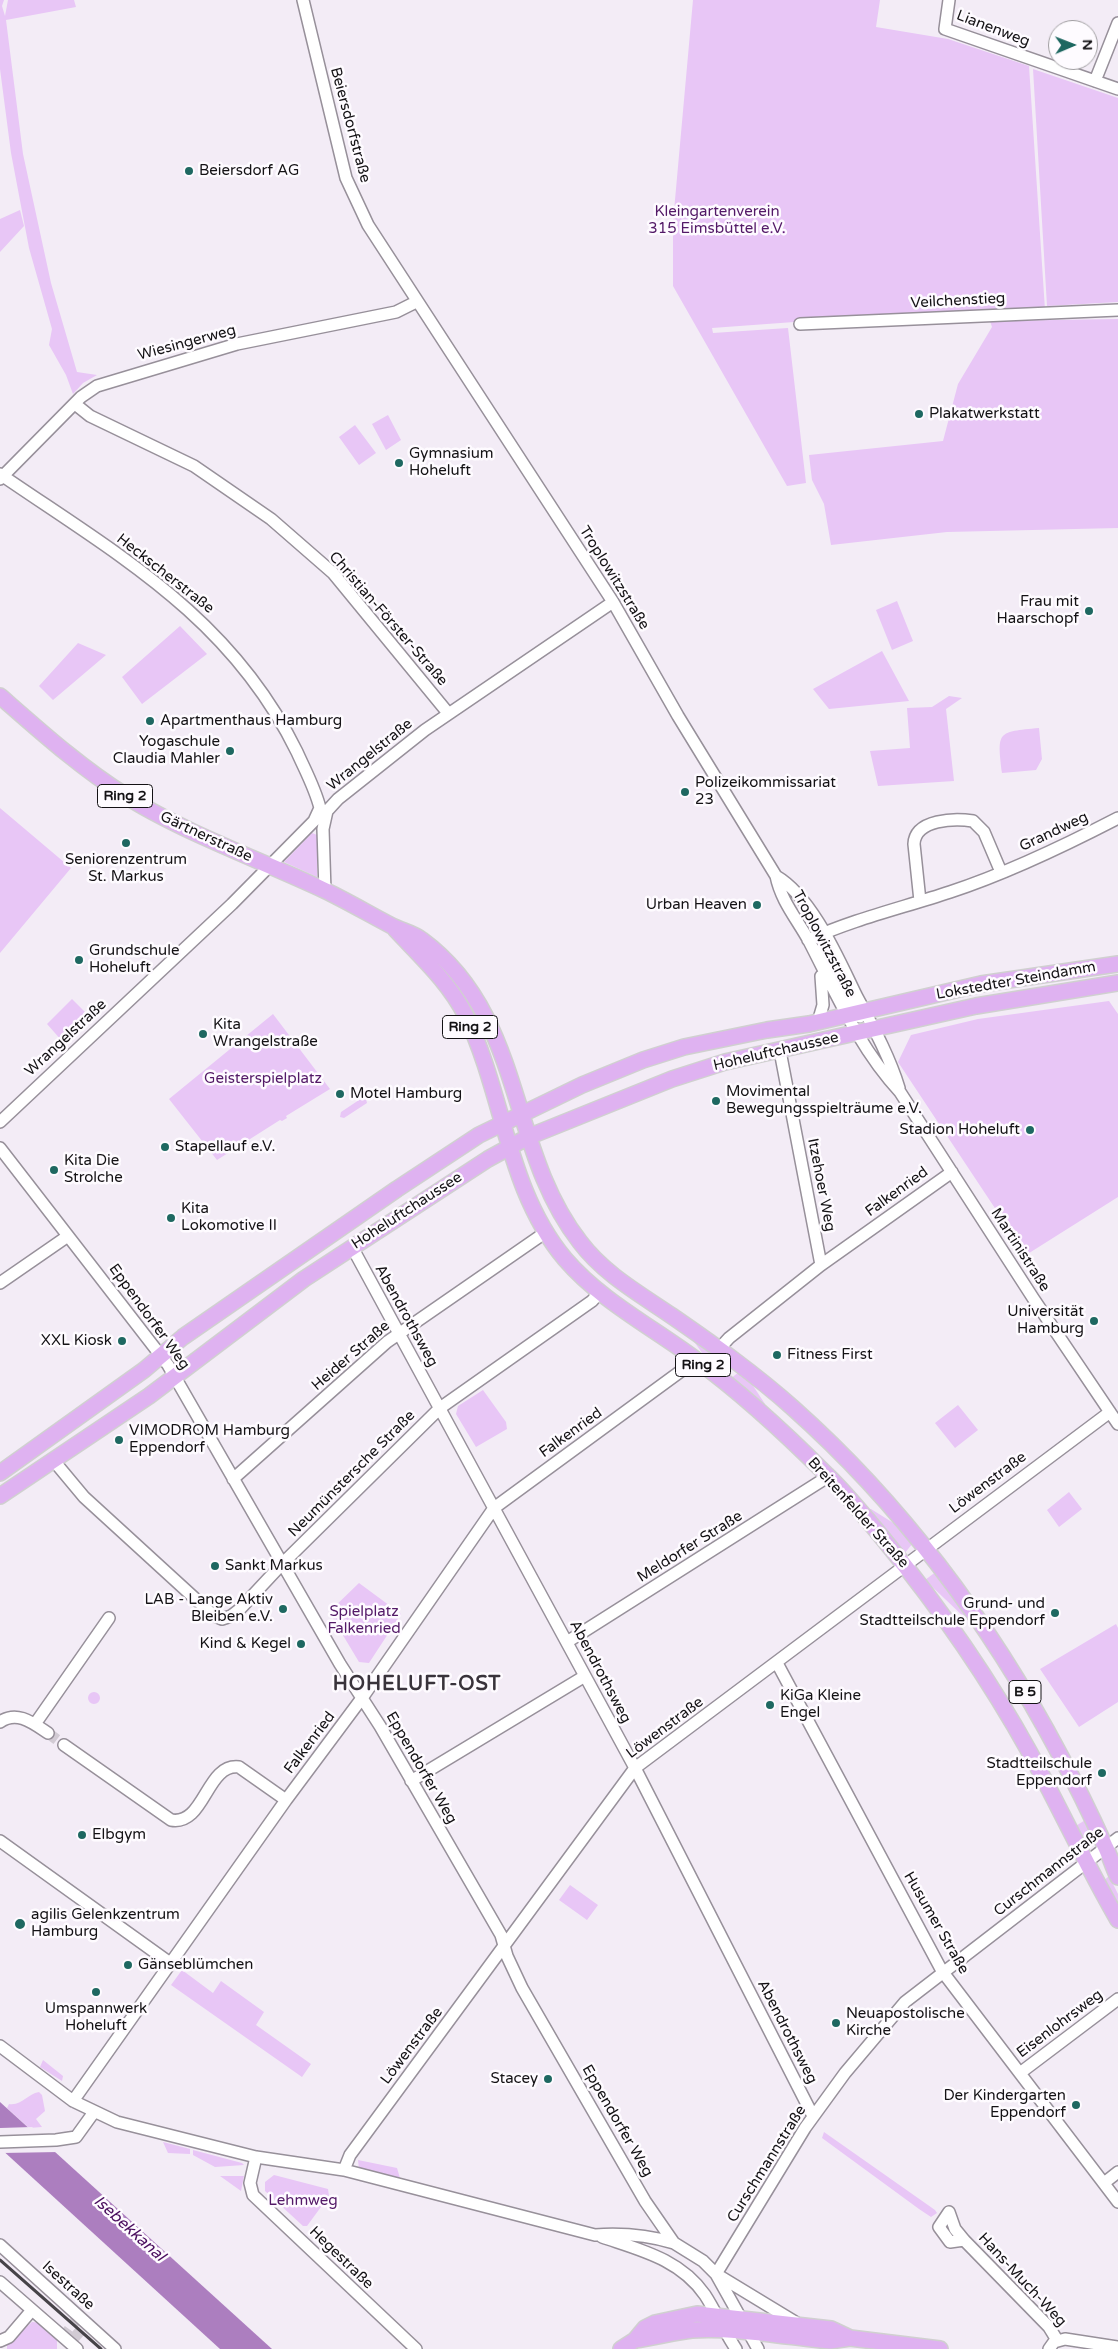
<!DOCTYPE html>
<html>
<head>
<meta charset="utf-8">
<style>
	body { margin:0 }
	#map { position:relative; width:1118px; height:2349px; overflow:hidden; background:#f3ecf6; font-family:"Varela Round",sans-serif }
	canvas { display:block }
	.north { position:absolute; left:1048px; top:20px; width:50px; height:50px; box-sizing:border-box; background:#fefbff; border:1px solid #a09ea1; border-radius:50%; rotate:89deg; font-size:14px; font-weight:700; line-height:20px; text-align:center; color:#141215 }
	.north::after { content:''; display:block; margin:auto; width:18px; height:22px; background:#1e6861; clip-path:polygon(50% 0,100% 100%,50% 72%,0 100%) }
</style>
</head>
<body>
<div id="map">
<canvas width="1118" height="2349"></canvas>
<div class="north">N</div>
</div>
<script>
const ctx = document.querySelector('canvas').getContext('2d');
ctx.lineJoin = 'round';
function fillPath(path, color) { ctx.fillStyle = color; ctx.fill(path, 'evenodd'); }
function strokePath(path, color, width, dash) { ctx.strokeStyle = color; ctx.lineWidth = width; ctx.lineCap = dash ? 'butt' : 'round'; ctx.setLineDash(dash || []); ctx.stroke(path); }
function write(font, color, halo, rows, align = 'center') {
  ctx.font = font + ' "Varela Round",sans-serif'; ctx.lineWidth = 5; ctx.setLineDash([]); ctx.textBaseline = 'middle'; ctx.strokeStyle = halo; ctx.fillStyle = color; for (const [text, x, y, turn = 0] of rows) {
    ctx.save(); ctx.translate(x, y); ctx.rotate((+turn || 0) * Math.PI / 180); ctx.textAlign = isNaN(turn) ? turn : align; if (halo) ctx.strokeText(text, 0, 0); ctx.fillText(text, 0, 0); ctx.restore();
  }
}
fillPath(new Path2D(`
	M0,0h4l-2,6 3,10 3,-16h66l2,7 -70,13 17,134 28,129 26,89 20,3 -14,8 -10,11 -7,-19 -17,-30 3,-16 -23,-81 -18,-95 -11,-84z
	M693,0h187l-4,27 72,12 81,27 16,244 -114,2 -219,16 1,5 75,-5 18,155 -19,3 -114,-200v-64z
	M1033,69l85,29v204l-71,4z
	M20,210l4,16 -24,26v-33z
	M1118,319v209l-171,4 -116,13 -7,-41 -12,-24 -3,-25 134,-14 15,-57 34,-57 -2,-6z
	M388,415l13,25 -15,10 -14,-26z
	M355,425l21,28 -17,12 -20,-28z
	M897,601l16,40 -21,9 -16,-40z
	M180,626l27,28 -65,50 -20,-27z
	M78,643l28,12 -53,45 -14,-14z
	M882,651l27,50 -80,8 -16,-20z
	M949,696l13,2 -16,11 8,72 -76,5 -8,-35 40,-3 -3,-40 25,-1z
	M1039,728l3,31 -6,11 -34,3c-5,-42 -5,-41 37,-45z
	M0,808l71,60 -71,85z
	M312,833l5,2v42l-33,-15z
	M72,999l16,16 -26,26 -15,-17z
	M1109,1001l9,13v183l-92,58 -128,-193 13,-27 67,-16z
	M273,1014l57,75 -44,27 1,2 -5,3 -2,-1 -63,40 -48,-61z
	M362,1098l4,1 1,4 -23,15 -4,-1 1,-5z
	M690,1336l43,29 -9,9 -19,-17z
	M739,1372l9,6 17,26 -3,3 -32,-28z
	M483,1390l23,32 1,7 -31,18 -20,-33 2,-8z
	M958,1405l20,25 -23,18 -20,-25z
	M1069,1492l13,17 -23,18 -12,-17z
	M871,1509l24,15 18,19 -9,11 -37,-44z
	M937,1571l33,44 -5,3 -40,-38z
	M359,1583l42,31 -32,49 -10,-1 -30,-50z
	M1116,1624l2,4v74l-39,25 -39,-58z
	M88 1698a6 6 0 1 1 12 0a6 6 0 1 1-12 0Z
	M1087,1819l8,23 -5,3 -8,-5 -8,-13z
	M1109,1876l9,18v15l-16,-27z
	M570,1885l28,20 -11,15 -28,-20z
	M182,1970l31,23 8,-12 43,31 -8,13 55,39 -9,13 -131,-92z
	M43,2060l20,16 -1,5 -22,-14z
	M39,2092l3,3 3,16 -9,8 6,8 -13,1 -22,-20 2,-4c13,2 18,-10 30,-12z
	M824,2132l111,78 2,3 -6,4 -12,-8 -97,-71z
	M163,2142l27,7v5l-22,-1z
	M193,2150l49,13 2,2 -29,2 -22,-12z
	M358,2160l39,8 3,10 -41,-9z
	M274,2175l54,14 1,7 -22,30h-4l-38,-35v-9z
	M220,2176h24l-3,15z
	M32,2322l10,1 15,15v11h-50v-4z`), '#e8c6f6');
fillPath(new Path2D(`
	M0,2102l272,247h-52l-220,-201z`), '#ac7ebf');
fillPath(new Path2D(`
	M32,2127l27,25 -57,1 -2,-1v-24z`), '#f3ecf6');
strokePath(new Path2D(`
	M48,1733l16,12
	M79,2316l-11,15 -1,9 8,-3 12,-14`), '#d2cbd4', 11, [11, 5.5]);
const minor = new Path2D(`
	M303,0l43,178 22,47 245,377 65,114 98,160c5,25 21,43 33,65 27,52 50,107 91,151l133,206 85,126
	M949,0l-4,29 173,60
	M1095,81l23,-58
	M800,324l318,-14
	M75,404l15,12 104,50 77,53 62,54 115,140
	M0,474c118,81 231,143 297,278 8,18 18,36 23,56
	M0,479l81,-82 16,-11 140,-42 159,-32 20,-10
	M327,811l11,-12 87,-69 188,-128
	M776,876c36,21 62,82 80,119 16,30 33,60 43,93
	M325,891l-2,-62 4,-18
	M920,901l-6,-57c1,-25 41,-26 59,-23l11,11 17,40
	M808,940c46,-21 94,-32 142,-48 58,-19 114,-46 168,-74
	M818,951c17,19 23,48 42,66
	M818,1022l5,-17 -2,-29
	M780,1051l41,214
	M0,1122l232,-218 82,-83 6,-13
	M0,1148l168,217 172,299 40,62 121,209 6,21 15,32 123,213 29,42 29,18 13,13 42,75
	M352,1247l283,521 178,348
	M0,1283l68,-47
	M719,1349l10,-11 92,-73 131,-93
	M54,1461l30,36 129,118 9,4 9,-3 9,-7 42,-45 158,-156 152,-107 8,-9
	M233,1479l154,-137 159,-110
	M567,1642l262,-166
	M777,1663l165,308 176,231
	M0,1722c17,-12 33,1 48,11
	M35,1724l74,-106
	M64,1745l107,75c34,6 35,-57 68,-53l47,33
	M411,1781l174,-105
	M0,1841l170,122
	M0,2046l73,55 44,21 139,35 88,13 251,65c28,-2 52,0 79,8
	M1020,2073l98,-74
	M73,2101l213,-301 76,-102 132,-190 202,-148
	M0,2142l56,-2 20,-3 18,-25
	M256,2157l-6,26 3,12 163,154
	M344,2170l6,-15 285,-387 475,-356
	M1104,2183l14,-11
	M602,2237c38,13 78,22 103,58 11,17 19,36 31,54
	M964,2240l-14,2 -11,-15 10,-15 6,17 9,11 85,87 8,13
	M0,2245l115,104
	M716,2274l89,-146 40,-55 60,-71 213,-164
	M716,2274l84,51
	M0,2282l77,67
	M0,2341l9,-4 23,-27
	M1049,2349l5,-7 11,-3 52,8`);
const major = new Path2D(`
	M0,696c40,35 81,72 126,100 21,14 44,25 67,36 43,20 88,38 131,58 23,11 45,24 68,36 10,5 21,7 30,14 103,76 85,209 158,302 24,32 60,52 92,74 42,29 83,58 121,92 110,98 198,217 267,347 16,29 31,60 45,91 5,10 8,21 13,31
	M395,929c25,27 54,53 71,87 38,79 41,174 99,243 35,41 87,68 130,100 47,34 90,74 132,116 21,20 39,43 58,66 55,67 103,136 145,212 30,55 56,112 88,167
	M0,1473l144,-103 39,-33 214,-148 82,-54 103,-50 61,-25 41,-13 83,-17 42,-6 172,-40 137,-20
	M0,1496l149,-100 155,-117 184,-120 40,-22 144,-58 53,-17 251,-56 142,-23
	M635,2340c19,-2 38,-8 57,-10 41,-3 96,7 138,11l20,-3 90,11
	M621,2349l14,-9 10,-12 10,-5 42,-9 134,15 19,9`);
strokePath(minor, '#97909a', 14);
strokePath(major, '#d0d0d0', 18);
strokePath(minor, '#fff', 11);
strokePath(major, '#dfb2f1', 15);
strokePath(new Path2D(`
	M0,2260l101,89`), '#464348', 3);
for (const [x, y, r, color] of [
	[189,171,5,"#1e6861"],
	[919,414,5,"#1e6861"],
	[399,463,5,"#1e6861"],
	[1089,611,5,"#1e6861"],
	[150,721,5,"#1e6861"],
	[230,751,5,"#1e6861"],
	[685,792,5,"#1e6861"],
	[126,843,5,"#1e6861"],
	[757,905,5,"#1e6861"],
	[79,960,5,"#1e6861"],
	[203,1034,5,"#1e6861"],
	[340,1094,5,"#1e6861"],
	[716,1101,5,"#1e6861"],
	[1030,1130,5,"#1e6861"],
	[165,1147,5,"#1e6861"],
	[54,1170,5,"#1e6861"],
	[171,1218,5,"#1e6861"],
	[1094,1321,5,"#1e6861"],
	[122,1341,5,"#1e6861"],
	[777,1355,5,"#1e6861"],
	[119,1440,5,"#1e6861"],
	[215,1566,5,"#1e6861"],
	[283,1609,5,"#1e6861"],
	[1055,1613,5,"#1e6861"],
	[301,1644,5,"#1e6861"],
	[770,1705,5,"#1e6861"],
	[1102,1773,5,"#1e6861"],
	[82,1835,5,"#1e6861"],
	[20,1924,6,"#1e6861"],
	[128,1965,5,"#1e6861"],
	[96,1992,5,"#1e6861"],
	[836,2023,5,"#1e6861"],
	[548,2079,5,"#1e6861"],
	[1076,2105,5,"#1e6861"]
]) { const dot = new Path2D(); dot.arc(x, y, r, 0, 2 * Math.PI); ctx.fillStyle = color; ctx.fill(dot); strokePath(dot, '#fefbff', 2); }
for (const [x, y, w] of [
	[125,796,55],
	[470,1027,55],
	[703,1365,55],
	[1025,1692,32]
]) { const box = new Path2D(); box.roundRect(x - w / 2, y - 11.5, w, 23, 4); ctx.fillStyle = '#fefbff'; ctx.fill(box); strokePath(box, '#141215', 1); }
write('bold 14px', '#141215', null, [
	["Ring 2",125,796],
	["Ring 2",470,1027],
	["Ring 2",703,1365],
	["B 5",1025,1692]
]);
write('15px', '#141215', '#fefbff', [
	["Lianenweg",993,29,21],
	["Beiersdorfstraße",350,125,75],
	["Veilchenstieg",958,301,-3],
	["Wiesingerweg",187,343,-15],
	["Heckscherstraße",165,574,38],
	["Troplowitzstraße",614,578,58],
	["Christian-Förster-Straße",388,619,49],
	["Wrangelstraße",370,755,-39],
	["Grandweg",1054,832,-25],
	["Gärtnerstraße",206,837,25],
	["Troplowitzstraße",824,944,62],
	["Lokstedter Steindamm",1016,981,-10],
	["Wrangelstraße",66,1038,-43],
	["Hoheluftchaussee",776,1052,-13],
	["Itzehoer Weg",821,1185,79],
	["Falkenried",897,1192,-36],
	["Hoheluftchaussee",407,1211,-33],
	["Martinistraße",1020,1250,57],
	["Abendrothsweg",406,1316,61],
	["Eppendorfer Weg",149,1317,54],
	["Heider Straße",351,1356,-41],
	["Falkenried",571,1433,-36],
	["Neumünstersche Straße",352,1474,-45],
	["Löwenstraße",988,1483,-37],
	["Breitenfelder Straße",858,1513,48],
	["Meldorfer Straße",690,1547,-32],
	["Abendrothsweg",600,1672,62],
	["Löwenstraße",665,1728,-37],
	["Falkenried",310,1743,-53],
	["Eppendorfer Weg",421,1768,60],
	["Curschmannstraße",1049,1872,-38],
	["Husumer Straße",936,1923,60],
	["Eisenlohrsweg",1060,2024,-37],
	["Abendrothsweg",787,2032,63],
	["Löwenstraße",412,2046,-53],
	["Eppendorfer Weg",617,2121,60],
	["Curschmannstraße",767,2164,-58],
	["Hegestraße",341,2258,44],
	["Hans-Much-Weg",1022,2280,47],
	["Isestraße",68,2286,42]
]);
write('15px', '#141215', '#fefbff', [
	["Beiersdorf AG",199,171],
	["Plakatwerkstatt",929,414],
	["Gymnasium",409,454],
	["Hoheluft",409,471],
	["Frau mit",1079,602,"right"],
	["Haarschopf",1079,619,"right"],
	["Apartmenthaus Hamburg",160,721],
	["Yogaschule",220,742,"right"],
	["Claudia Mahler",220,759,"right"],
	["Polizeikommissariat",695,783],
	["23",695,800],
	["Seniorenzentrum",126,860,"center"],
	["St. Markus",126,877,"center"],
	["Urban Heaven",747,905,"right"],
	["Grundschule",89,951],
	["Hoheluft",89,968],
	["Kita",213,1025],
	["Wrangelstraße",213,1042],
	["Movimental",726,1092],
	["Bewegungsspielträume e.V.",726,1109],
	["Motel Hamburg",350,1094],
	["Stadion Hoheluft",1020,1130,"right"],
	["Stapellauf e.V.",175,1147],
	["Kita Die",64,1161],
	["Strolche",64,1178],
	["Kita",181,1209],
	["Lokomotive II",181,1226],
	["Universität",1084,1312,"right"],
	["Hamburg",1084,1329,"right"],
	["XXL Kiosk",112,1341,"right"],
	["Fitness First",787,1355],
	["VIMODROM Hamburg",129,1431],
	["Eppendorf",129,1448],
	["Sankt Markus",225,1566],
	["LAB - Lange Aktiv",273,1600,"right"],
	["Bleiben e.V.",273,1617,"right"],
	["Grund- und",1045,1604,"right"],
	["Stadtteilschule Eppendorf",1045,1621,"right"],
	["Kind & Kegel",291,1644,"right"],
	["KiGa Kleine",780,1696],
	["Engel",780,1713],
	["Stadtteilschule",1092,1764,"right"],
	["Eppendorf",1092,1781,"right"],
	["Elbgym",92,1835],
	["agilis Gelenkzentrum",31,1915],
	["Hamburg",31,1932],
	["Gänseblümchen",138,1965],
	["Umspannwerk",96,2009,"center"],
	["Hoheluft",96,2026,"center"],
	["Neuapostolische",846,2014],
	["Kirche",846,2031],
	["Stacey",538,2079,"right"],
	["Der Kindergarten",1066,2096,"right"],
	["Eppendorf",1066,2113,"right"]
], 'left');
write('15px', '#531967', '#fefbff', [
	["Kleingartenverein",717,212],
	["315 Eimsbüttel e.V.",717,229],
	["Geisterspielplatz",263,1079],
	["Spielplatz",364,1612],
	["Falkenried",364,1629],
	["Lehmweg",303,2201]
]);
write('italic 16px', '#4a0e5e', '#fefbff', [
	["Isebekkanal",129,2229,42]
]);
ctx.letterSpacing = '1px';
write('bold 20px', '#39333b', '#fefbff', [
	["HOHELUFT-OST",417,1685]
]);
ctx.letterSpacing = '0px';
</script>
</body>
</html>
